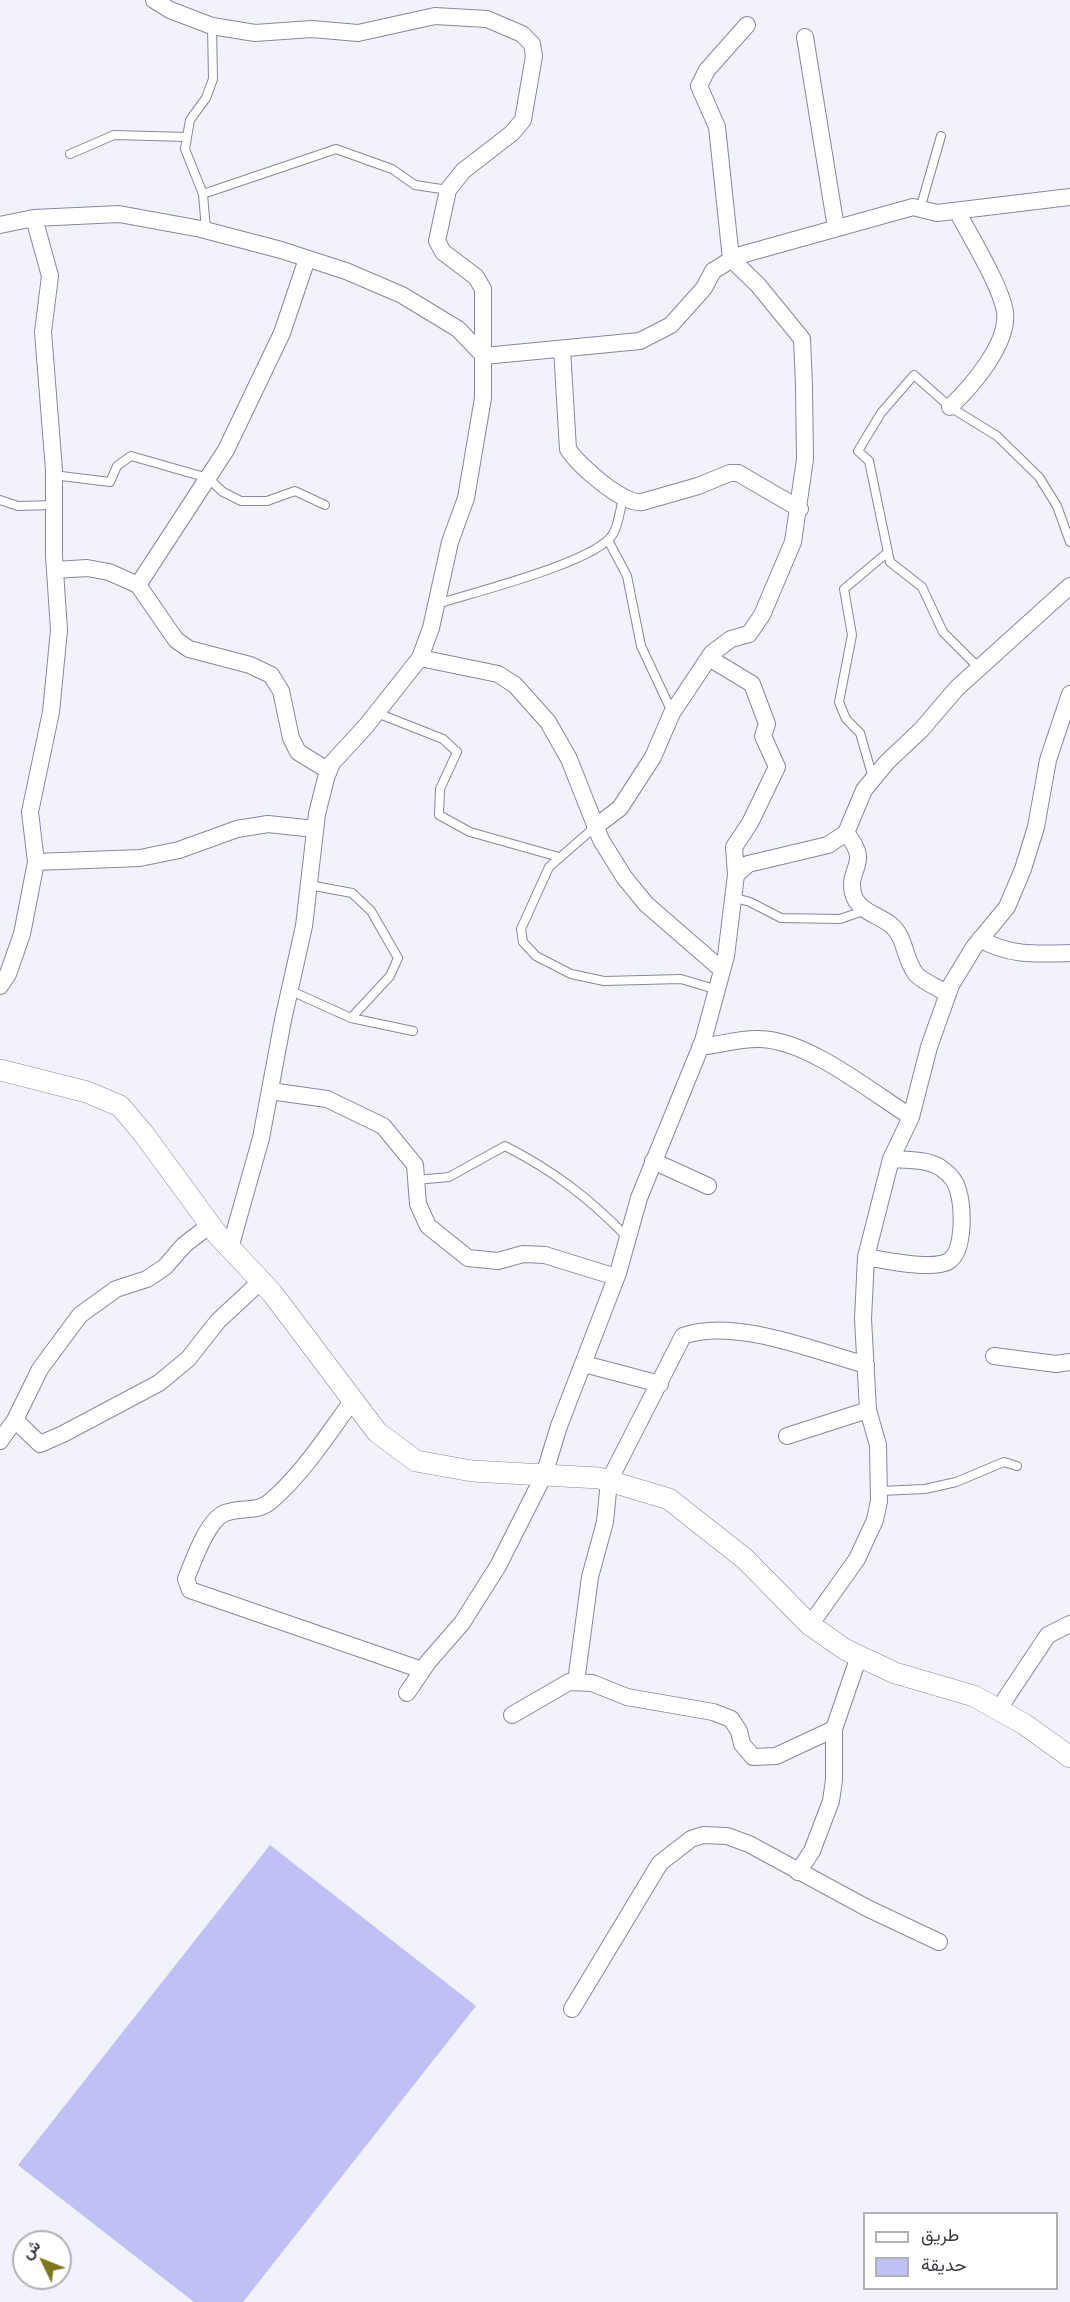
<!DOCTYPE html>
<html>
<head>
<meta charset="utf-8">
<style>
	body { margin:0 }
	#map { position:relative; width:1070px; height:2302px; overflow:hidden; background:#f1f2fc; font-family:"Exo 2",Vazirmatn,sans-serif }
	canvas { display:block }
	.legend { position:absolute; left:863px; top:2212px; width:195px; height:78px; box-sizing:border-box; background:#fff; border:2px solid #b1b1b4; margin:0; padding:8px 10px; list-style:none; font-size:18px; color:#3b3b44 }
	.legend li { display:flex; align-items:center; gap:12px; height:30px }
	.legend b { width:30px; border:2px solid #b1b1b4 }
	.north { position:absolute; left:12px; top:2230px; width:60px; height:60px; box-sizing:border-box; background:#fff; border:2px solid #b1b1b4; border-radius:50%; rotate:313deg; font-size:16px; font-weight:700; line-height:24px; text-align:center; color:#3b3b44 }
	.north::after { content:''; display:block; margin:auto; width:21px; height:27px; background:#7f771b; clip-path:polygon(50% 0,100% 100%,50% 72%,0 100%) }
</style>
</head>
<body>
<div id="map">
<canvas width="1070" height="2302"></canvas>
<ul class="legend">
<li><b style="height:8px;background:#fff"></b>طريق</li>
<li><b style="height:16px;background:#bfc0f4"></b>حديقة</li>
</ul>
<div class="north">ش</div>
</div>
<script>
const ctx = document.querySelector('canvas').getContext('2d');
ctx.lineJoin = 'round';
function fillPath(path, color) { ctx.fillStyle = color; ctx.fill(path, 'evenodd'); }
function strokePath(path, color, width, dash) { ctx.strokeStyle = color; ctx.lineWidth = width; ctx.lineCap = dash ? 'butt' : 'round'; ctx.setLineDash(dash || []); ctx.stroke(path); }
fillPath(new Path2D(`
	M270,1845l206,161 -233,296h-49l-176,-137z`), '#bfc0f4');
const service = new Path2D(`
	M70,154l44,-19 73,2
	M203,194l133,-45 56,20 23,16 33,5
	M920,209l21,-73
	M206,230l-3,-36 -18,-45 5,-29 16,-22 7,-19 -1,-53
	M53,475l57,7 7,-16 14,-10 77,22 15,14 18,9h26l28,-10 30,14
	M0,500l18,6 36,-1
	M608,540l19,36 14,70 31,66
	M437,604c34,-11 160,-42 176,-70 6,-10 7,-25 10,-36
	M979,668l-36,-36 -21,-45 -32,-25 -21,-101 -11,-10 23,-38 33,-38 36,32 47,29 42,41 18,29 13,36
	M377,713l66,26 14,13 -17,37 -1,26 31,17 89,25
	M873,778l-13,-45 -14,-14 -7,-17 13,-67 -8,-46 44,-37
	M595,827l-46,40 -28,62 2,13 13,14 35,18 33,7 77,-2 37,11
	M309,885l43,8 19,18 27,47 -8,18 -39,42
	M732,897l18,5 31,16 59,1 26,-9
	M289,990l62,28 62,13
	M416,1180l33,-3 56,-31c49,25 84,52 122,91
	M880,1491l45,-2 31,-7 48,-20 13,4`);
const minor = new Path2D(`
	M154,0l16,10 42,16 43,7 57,-4 46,4 77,-17 52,3 35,15 10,10 2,12 -11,64 -11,13 -49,38 -15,19 -11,51 6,11 33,25 7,12v109l-17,100 -16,44 -19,86 -11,30 -54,68 -34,37 -6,15 -9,36 -13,112 -21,94 -22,118 -31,110
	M805,37l31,191
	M0,225l34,-7 85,-4 82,15 80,21 65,21 56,24 56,34 26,27 156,-15 31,-16 33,-37 9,-17 24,-15 176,-49 24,6 133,-16
	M562,349l6,100c10,16 55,56 74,53l56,-16 32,-13h8l62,36
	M950,407c21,-20 59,-63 55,-95 -4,-26 -35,-76 -48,-101
	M55,570l32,-2 22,4 29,13 38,55 13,9 61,16 21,10 10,16 10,47 7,14 31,19
	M138,585l88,-135 56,-117 25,-74
	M420,658l78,16 17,11 33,37 21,37 32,81 23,37 22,27 76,66
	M709,658l43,26 15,40 -4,12 14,31 -27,56 -16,24 2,28
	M595,827l25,-19 33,-51 19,-44 40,-60 19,-14 18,-5 13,-19 31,-73 12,-83 -1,-73 -2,-47 -44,-54 -27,-26 -14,-132 -18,-41 8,-16 40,-45
	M846,833c26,31 1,34 7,60 4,18 24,21 38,32 15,12 13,35 25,49 7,8 23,14 32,20
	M36,862l104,-4 39,-8 58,-21 31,-5 47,5
	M980,939c29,17 57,15 90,14
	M0,986l8,-12 14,-40 14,-72 -6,-50 21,-100 8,-82 -5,-74v-86l-11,-138 7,-56 -16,-58
	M700,1047c20,-2 40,-9 60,-8 48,1 110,52 151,78
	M270,1091l57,8 56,27 32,39 3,39 10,22 40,32 30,3 25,-7 22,1 71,22
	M653,1161l55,25
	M866,1257c18,3 67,14 83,4 16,-11 14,-54 9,-71 -2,-9 -10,-17 -17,-22 -13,-9 -34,-8 -50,-9
	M994,1356l62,8 14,-2
	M584,1364l76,20
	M353,1400c-25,34 -49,72 -81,100 -15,14 -30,6 -47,13 -18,7 -32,49 -39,66l4,11 232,80
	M15,1420l25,24 23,-10 96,-51 29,-24 30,-38 43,-40
	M787,1436l81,-26
	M0,1441l15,-21 25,-51 40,-54 36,-26 31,-10 18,-12 19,-22 26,-20
	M810,1625l47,-66 18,-39 4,-19 -1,-56 -10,-35 -5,-91 3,-62 25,-98 20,-42 18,-70 22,-62 23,-38 33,-40 16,-38 13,-42 12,-67 22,-66
	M576,1682l14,-105 15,-55 4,-41 74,-145c50,-19 132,15 183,29
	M407,1693l21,-31 34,-39 36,-57 46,-91 15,-49 59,-153 21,-75 64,-157 23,-85 10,-81 12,-11 80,-19 18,-12 18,-43 23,-28 34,-32 36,-42 113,-102
	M998,1710l50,-75 22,-11
	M512,1715l57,-33 23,1 35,14 86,15 18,7 8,12 3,13 11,13 23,-1 58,-27
	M798,1872l14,-21 19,-50 3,-21v-51l25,-73
	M572,2009l88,-146 31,-24 12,-4 24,1 22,8 118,64 72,34`);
const tertiary = new Path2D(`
	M0,1070l87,22 33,14 23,27 74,101 55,59 105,139 39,29 56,10 127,7 70,21 76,60 65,66 36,25 49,23 79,23 50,28 46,33`);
strokePath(service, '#87889e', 10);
strokePath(minor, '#87889e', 18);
strokePath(tertiary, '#87889e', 22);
strokePath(service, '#fff', 8);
strokePath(minor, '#fff', 16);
strokePath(tertiary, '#fff', 21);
</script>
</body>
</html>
